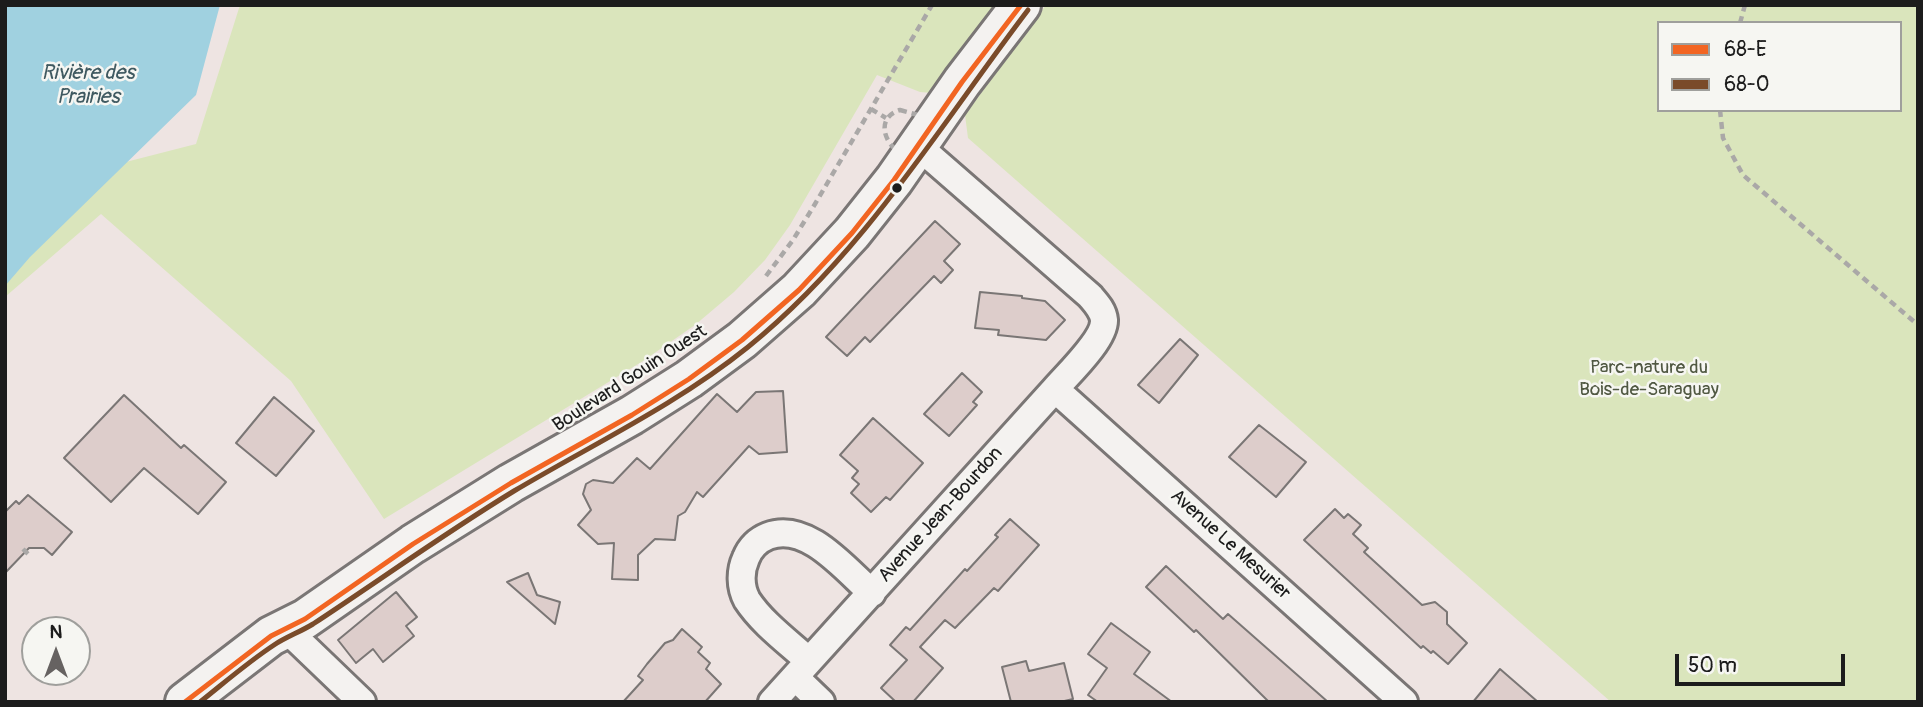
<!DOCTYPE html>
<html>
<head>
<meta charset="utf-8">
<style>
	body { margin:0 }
	#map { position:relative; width:1923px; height:707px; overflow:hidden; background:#eee4e2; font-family:Pangolin,sans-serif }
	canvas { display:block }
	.frame { position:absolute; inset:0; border:7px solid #1c1c1c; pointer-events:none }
	.legend { position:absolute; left:1657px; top:21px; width:245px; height:91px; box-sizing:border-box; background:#f6f6f2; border:2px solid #9f9f9c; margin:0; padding:9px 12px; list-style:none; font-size:21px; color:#1c1c1c }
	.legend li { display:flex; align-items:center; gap:14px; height:35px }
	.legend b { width:35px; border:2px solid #9f9f9c }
	.north { position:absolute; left:21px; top:616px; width:70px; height:70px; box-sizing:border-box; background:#f6f6f2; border:2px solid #9f9f9c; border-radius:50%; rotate:0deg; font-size:19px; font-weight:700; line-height:28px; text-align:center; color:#1c1c1c }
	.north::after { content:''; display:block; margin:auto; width:24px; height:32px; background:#666261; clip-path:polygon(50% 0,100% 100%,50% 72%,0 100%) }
	.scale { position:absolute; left:1675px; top:654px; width:170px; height:32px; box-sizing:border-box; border:4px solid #1c1c1c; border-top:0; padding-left:9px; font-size:21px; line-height:24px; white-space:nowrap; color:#1c1c1c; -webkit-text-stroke:5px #f6f6f2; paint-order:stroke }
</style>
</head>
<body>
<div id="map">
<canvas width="1923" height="707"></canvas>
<div class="frame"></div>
<ul class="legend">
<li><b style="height:9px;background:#f26522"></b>68-E</li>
<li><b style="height:9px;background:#7a4b2a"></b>68-O</li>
</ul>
<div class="north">N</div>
<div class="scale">50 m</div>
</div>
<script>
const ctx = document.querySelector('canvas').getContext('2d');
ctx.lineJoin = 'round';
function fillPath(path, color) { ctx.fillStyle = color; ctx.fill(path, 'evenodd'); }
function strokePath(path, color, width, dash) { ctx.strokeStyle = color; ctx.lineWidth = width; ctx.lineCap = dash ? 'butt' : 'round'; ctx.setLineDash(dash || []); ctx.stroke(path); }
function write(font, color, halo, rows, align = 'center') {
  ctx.font = font + ' Pangolin,sans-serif'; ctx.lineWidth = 5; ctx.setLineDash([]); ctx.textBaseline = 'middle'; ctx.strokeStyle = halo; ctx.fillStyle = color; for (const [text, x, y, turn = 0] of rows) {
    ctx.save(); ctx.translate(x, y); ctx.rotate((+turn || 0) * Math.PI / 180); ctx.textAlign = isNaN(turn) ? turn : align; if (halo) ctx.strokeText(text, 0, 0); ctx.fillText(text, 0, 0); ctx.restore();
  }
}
fillPath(new Path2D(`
	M240,5h761l-69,88 -12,-1 -43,-17 -87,150 -25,35 -31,32 -39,33 -52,36 -259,158 -93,-138 -190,-167 -96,83v-104l191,-49z
	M1046,5h872v697h-307l-643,-564 -3,-23zM1659,23h241v87h-241z`), '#dae5bc');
fillPath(new Path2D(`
	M5,5h215l-24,90 -166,162 -25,29z`), '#a0d1e0');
const building = new Path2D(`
	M935,221l25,23 -16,17 9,9 -12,13 -7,-7 -64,66 -5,-5 -18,19 -21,-19z
	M980,292l42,4v2l23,3 20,19 -19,20 -48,-5 1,-5 -24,-2z
	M1180,339l18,16 -39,48 -21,-18z
	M962,373l20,19 -9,10 4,3 -28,31 -25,-22z
	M783,391l4,61 -28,2 -10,-8 -46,51 -6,-5 -12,20 -7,4 -3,24 -20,-1 -17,16v25l-26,-1 2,-36 -16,1 -20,-19 13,-15 -8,-16 3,-10 7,-4 20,3 24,-25 13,11 67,-75 20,18 19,-20z
	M124,395l57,53 3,-3 42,37 -28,32 -54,-46 -33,34 -47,-44z
	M274,397l40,34 -38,45 -40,-33z
	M873,418l50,45 -33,37 -4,-3 -15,15 -20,-19 8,-9 -7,-6 6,-7 -18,-16z
	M1259,425l47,37 -30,35 -47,-40z
	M28,495l44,37 -20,23 -8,-7h-15l-24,25v-61l11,-11 3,3z
	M1335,509l9,9 4,-4 13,11 -8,9 15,14 -4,4 58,53 13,-3 12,10v12l20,19 -19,21 -15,-13 -2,2 -8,-7 -2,2 -117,-108z
	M1010,519l29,26 -41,46 -4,-3 -39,40 -10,-8 -25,27 23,21 -30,34h-17l-15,-14 26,-28 -17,-15 16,-18 4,3 55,-61 2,2 31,-34 -3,-2z
	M1166,566l57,53 5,-5 100,88h-59l-73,-72 -2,2 -48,-45z
	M528,573l9,22 23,7 -5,22 -48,-42z
	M396,592l21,25 -11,9 8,10 -31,26 -10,-13 -17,14 -18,-23z
	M1111,623l39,29 -16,22 38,28h-74l-10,-7 19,-27 -19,-14z
	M682,629l20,18 -4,5 12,11 -4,6 15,15 -16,18h-82l20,-22 -5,-4 9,-12 18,-21 8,-3z
	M1026,661l3,10 35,-8 9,36 -13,3h-49l-9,-35z
	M1500,669l38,33h-65z`);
fillPath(building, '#ddcdcb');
strokePath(building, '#7a7675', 2);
const street = new Path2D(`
	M1055,389l349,313
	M286,629l76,73
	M809,661c-21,-19 -47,-38 -62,-61 -7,-13 -7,-29 -1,-42 4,-10 12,-18 22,-22 39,-15 77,33 104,57
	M795,677l26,25
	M772,702l283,-313c13,-15 50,-50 49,-69 -1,-10 -8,-17 -14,-24l-172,-150`);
const secondary = new Path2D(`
	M185,702l86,-66 34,-17 108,-75 98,-61 121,-68 57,-36 53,-39 57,-50 53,-57 42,-53 68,-98 59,-77`);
strokePath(street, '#7a7675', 32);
strokePath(secondary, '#7a7675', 44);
strokePath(new Path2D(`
	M1740,23l5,-18
	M871,109l15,9
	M900,110l18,5v31l-24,2c-13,-13 -14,-32 6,-38z
	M1720,110l3,28 20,37 175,150
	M766,276l27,-36 22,-36 117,-199
	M23,549l7,7`), '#aaa8a7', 4.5, [7, 5]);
strokePath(street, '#f4f2f0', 26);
strokePath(secondary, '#f4f2f0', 38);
strokePath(new Path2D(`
	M185,702l86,-66 34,-17 108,-75 98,-61 121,-68 57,-36 53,-39 57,-50 53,-57 42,-53 68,-98 59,-77`), '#f26522', 5);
strokePath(new Path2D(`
	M200,702c24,-19 48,-40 74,-57 12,-8 26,-13 39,-21 67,-44 132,-91 201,-133 79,-47 162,-86 234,-144 115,-93 191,-220 280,-337`), '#7a4b2a', 5);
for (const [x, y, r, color] of [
	[897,188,6,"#1c1c1c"]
]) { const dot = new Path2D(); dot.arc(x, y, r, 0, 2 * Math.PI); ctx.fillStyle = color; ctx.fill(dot); strokePath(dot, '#f6f6f2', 2.5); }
write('19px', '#505842', '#f6f6f2', [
	["Parc-nature du",1649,368],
	["Bois-de-Saraguay",1649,390]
]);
write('19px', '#1c1c1c', '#f6f6f2', [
	["Boulevard Gouin Ouest",630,379,-33],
	["Avenue Jean-Bourdon",941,515,-48],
	["Avenue Le Mesurier",1230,545,42]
]);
write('italic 21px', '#3f5960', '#f6f6f2', [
	["Rivière des",88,74],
	["Prairies",88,98]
]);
</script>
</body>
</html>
